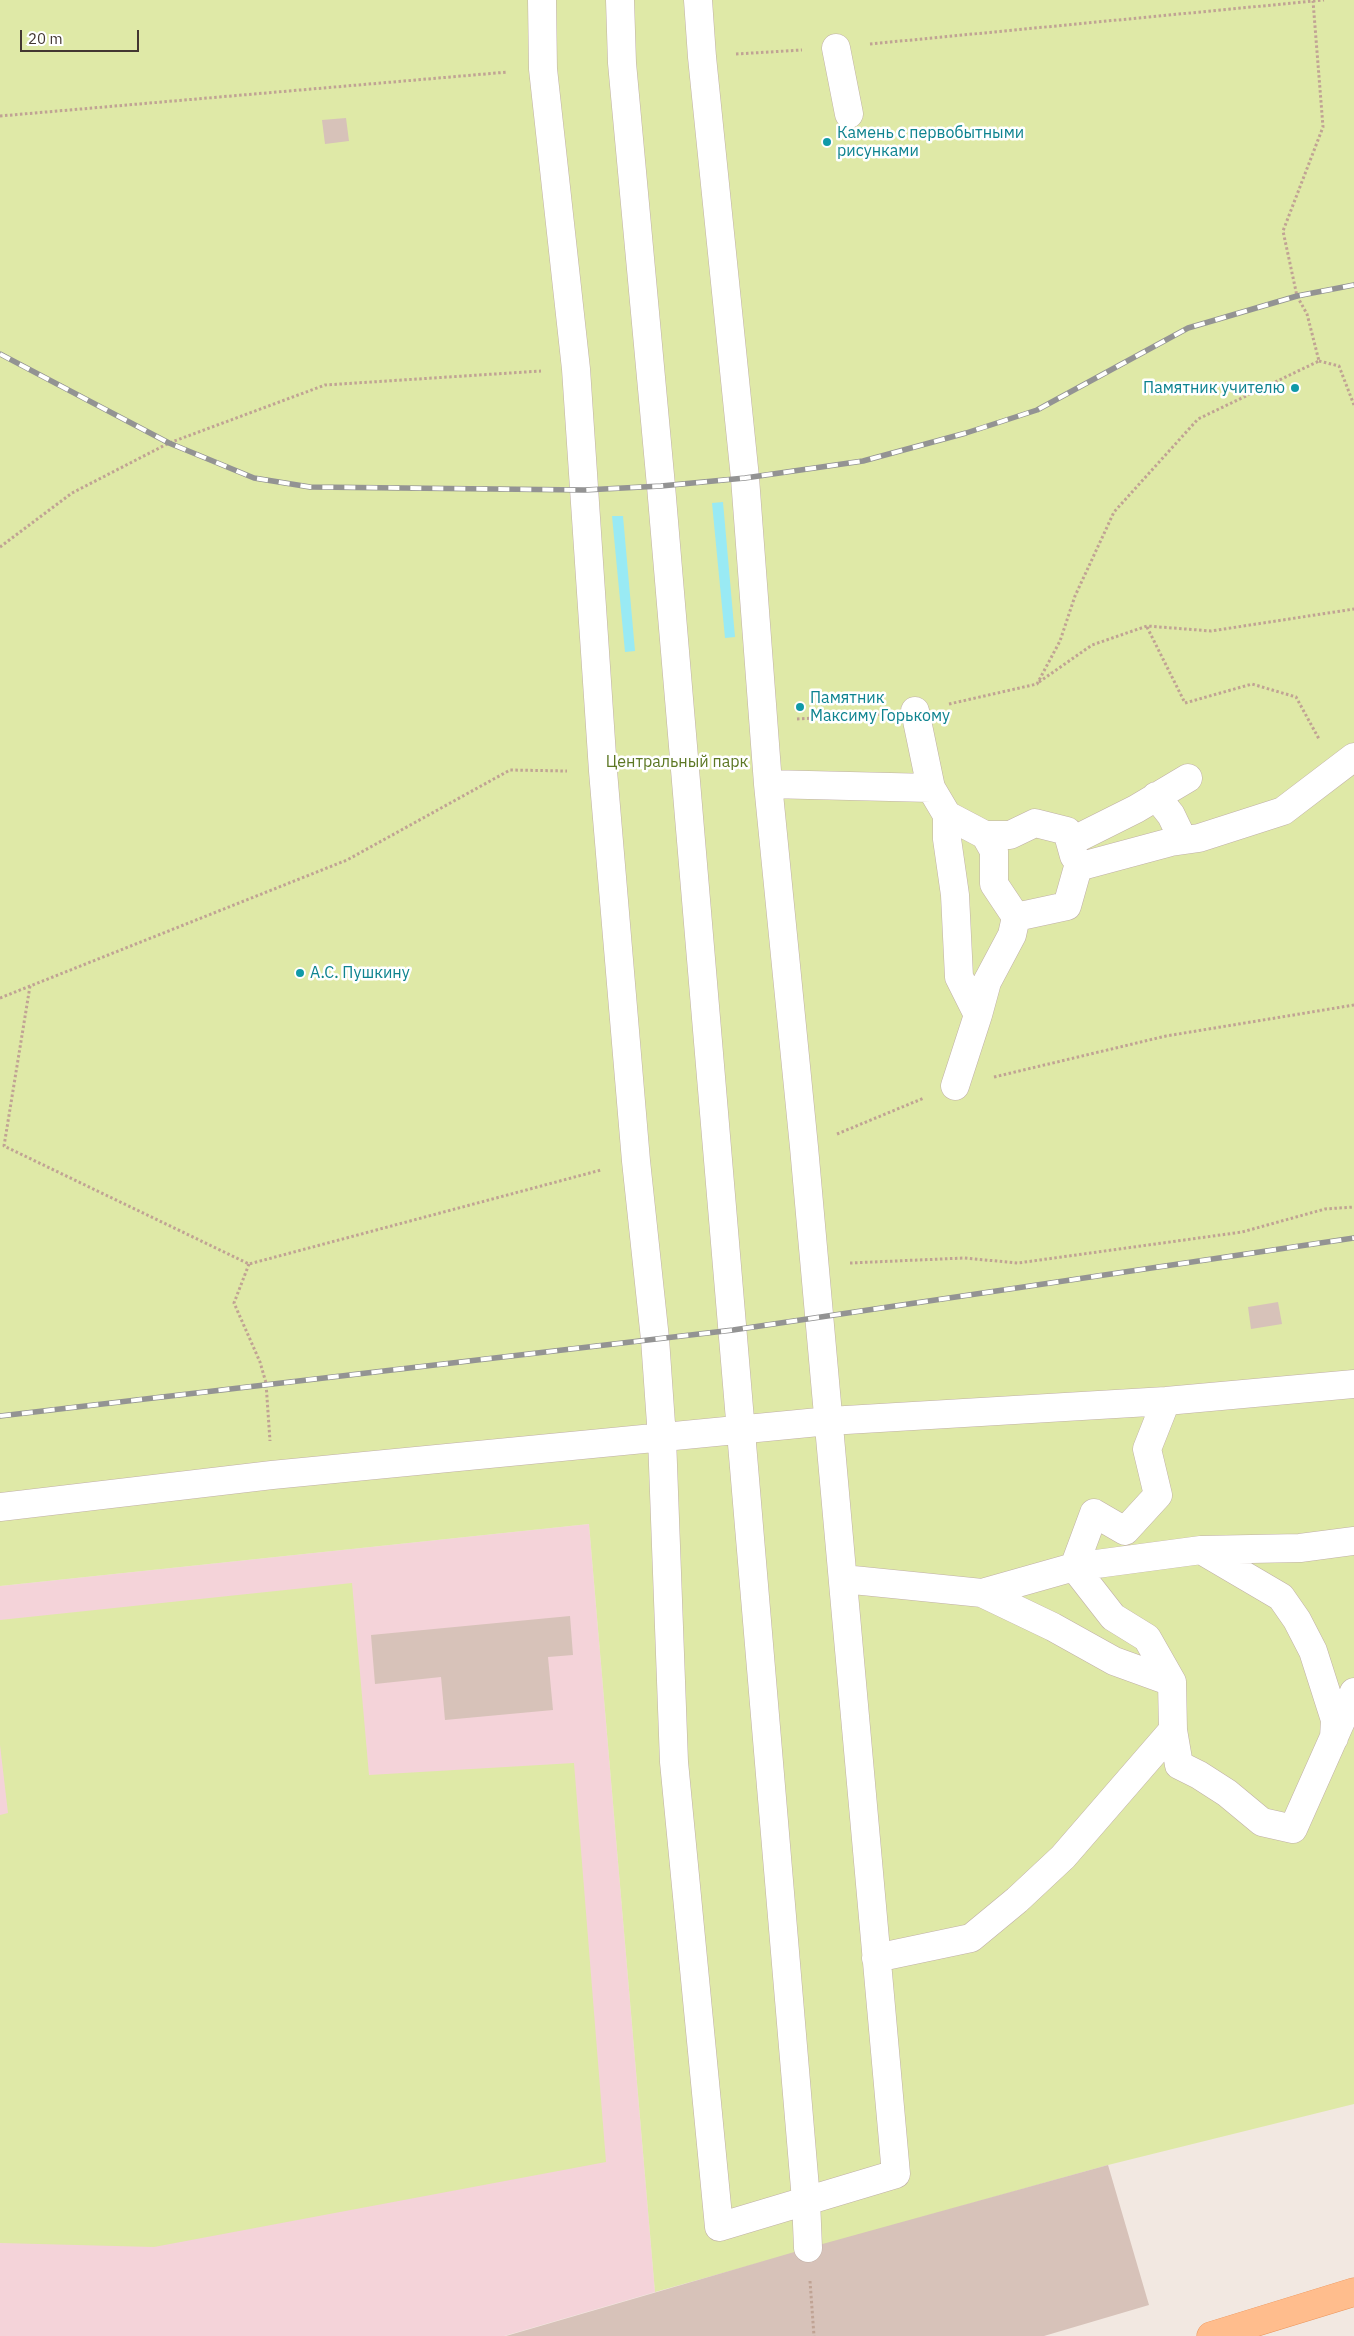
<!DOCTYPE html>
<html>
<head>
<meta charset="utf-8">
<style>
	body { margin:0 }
	#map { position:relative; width:1354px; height:2336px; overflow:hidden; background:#f2e8e1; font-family:"IBM Plex Sans",sans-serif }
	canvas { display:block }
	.scale { position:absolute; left:20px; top:30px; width:119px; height:22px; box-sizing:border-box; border:2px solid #433732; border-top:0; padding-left:6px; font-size:15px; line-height:18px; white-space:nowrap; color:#433732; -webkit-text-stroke:4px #fff; paint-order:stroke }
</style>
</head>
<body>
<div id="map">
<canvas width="1354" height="2336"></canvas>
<div class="scale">20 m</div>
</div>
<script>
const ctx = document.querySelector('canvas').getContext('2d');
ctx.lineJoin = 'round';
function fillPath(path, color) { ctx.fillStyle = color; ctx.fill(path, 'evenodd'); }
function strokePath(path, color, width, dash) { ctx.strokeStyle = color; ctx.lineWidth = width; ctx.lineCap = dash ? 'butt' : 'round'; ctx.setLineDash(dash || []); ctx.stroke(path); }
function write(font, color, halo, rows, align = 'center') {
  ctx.font = font + ' "IBM Plex Sans",sans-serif'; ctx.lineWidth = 5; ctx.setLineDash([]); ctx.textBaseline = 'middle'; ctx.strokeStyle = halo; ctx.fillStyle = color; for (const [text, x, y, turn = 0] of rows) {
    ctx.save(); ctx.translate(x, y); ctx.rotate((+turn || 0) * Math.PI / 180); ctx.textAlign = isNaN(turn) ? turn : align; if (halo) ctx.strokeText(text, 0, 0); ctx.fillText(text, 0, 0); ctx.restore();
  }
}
fillPath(new Path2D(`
	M589,1524l66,768 -151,44h-504v-750z`), '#f4d3d9');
fillPath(new Path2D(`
	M0,0h1354v2104l-246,61 -453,127 -66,-768 -589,62z
	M352,1583l17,192 205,-12 32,399 -452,85 -154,-4v-428l8,-2 -8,-68v-125z`), '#dfe9a7');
fillPath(new Path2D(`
	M723,502l12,135 -10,1 -13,-135z
	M612,516h11l12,135 -10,1z`), '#99eaf4');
fillPath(new Path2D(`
	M346,118l3,23 -24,3 -3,-24z
	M1278,1302l4,22 -31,5 -3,-22z
	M570,1616l3,39 -25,2 5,53 -108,10 -4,-43 -66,7 -4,-49z
	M1108,2165l41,140 -105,31h-538l302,-88z`), '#d7c2b9');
const minor = new Path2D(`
	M542,0l1,69 33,300 27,402 33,390 19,178 7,99 12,324 45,465 177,-53 -92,-1027 -36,-363 -23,-306 -43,-421 -4,-57
	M620,0l2,63 39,423 145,1714 2,48
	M836,48l13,66
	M915,711l16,77 16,27v24l8,56 4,82 19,38 -23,71
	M768,784l163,4
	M1156,796l15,19 12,25
	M947,815l38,20 9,16v33l22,33 51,-11 11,-39 93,-25 28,-4 84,-27 71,-54
	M985,835h25l25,-12 32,8 7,25
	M1070,842l66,-33 52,-31
	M978,1015l9,-33 25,-47 4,-18
	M0,1507l272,-32 557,-54 337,-20 188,-17
	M1201,1550l80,47 16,23 16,31 22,69 -1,18
	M843,1579l139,14 71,34 61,34 58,21
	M982,1593l92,-26 127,-17 99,-2 54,-7
	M1173,1730l6,35 20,10 28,18 35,29 31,7 61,-137
	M876,1958l95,-20 46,-38 46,-43 110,-127 -1,-48 -25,-44 -34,-21 -39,-50 20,-54 31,18 33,-36 -11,-46 19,-48`);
const major = new Path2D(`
	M1211,2336l143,-44`);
strokePath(minor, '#c0b0a7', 29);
strokePath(major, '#ea9258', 29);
strokePath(new Path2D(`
	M870,44l454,-44
	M736,54l66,-4
	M0,116l508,-44
	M1319,361l20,5 15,39
	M0,547l72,-54 97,-50 156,-58 216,-14
	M1147,627l38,76 67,-19 44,13 23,42
	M1039,682l53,-37 55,-19 64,5 143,-22
	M949,704l88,-20 23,-43 15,-45 39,-84 84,-93 121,-58 -12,-47 -10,-18 -14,-65 40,-104 -10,-126
	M797,719l84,-5
	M30,986l-26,160 245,118 352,-94
	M0,998l347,-138 163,-90 57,1
	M994,1077l172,-41 188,-31
	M837,1134l87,-36
	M850,1263l114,-5 54,5 224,-31 83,-23 29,-2
	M249,1264l-15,39 26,59 6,21 4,58
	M810,2281l4,55`), '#c0a394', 3, [2.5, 2.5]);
strokePath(minor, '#fff', 28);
strokePath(major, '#ffbd8d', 28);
const rail = new Path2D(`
	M0,354l169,89 85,35 56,9 275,3 76,-4 84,-8 118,-17 103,-28 71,-23 151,-82 109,-32 57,-11
	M0,1416l733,-86 621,-92`);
strokePath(rail, '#939393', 5.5);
strokePath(rail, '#fff', 4, [11]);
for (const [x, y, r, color] of [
	[827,142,5,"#0f9aa8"],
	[1295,388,5,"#0f9aa8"],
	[800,707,5,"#0f9aa8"],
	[300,973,5,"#0f9aa8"]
]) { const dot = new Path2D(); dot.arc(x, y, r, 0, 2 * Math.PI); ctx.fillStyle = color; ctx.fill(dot); strokePath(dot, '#fff', 2); }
write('16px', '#0d838f', '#fff', [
	["Камень с первобытными",837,133],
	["рисунками",837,151],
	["Памятник учителю",1285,388,"right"],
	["Памятник",810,698],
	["Максиму Горькому",810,716],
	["А.С. Пушкину",310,973]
], 'left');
write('16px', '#5c7723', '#fff', [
	["Центральный парк",677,762]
]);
</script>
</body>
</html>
